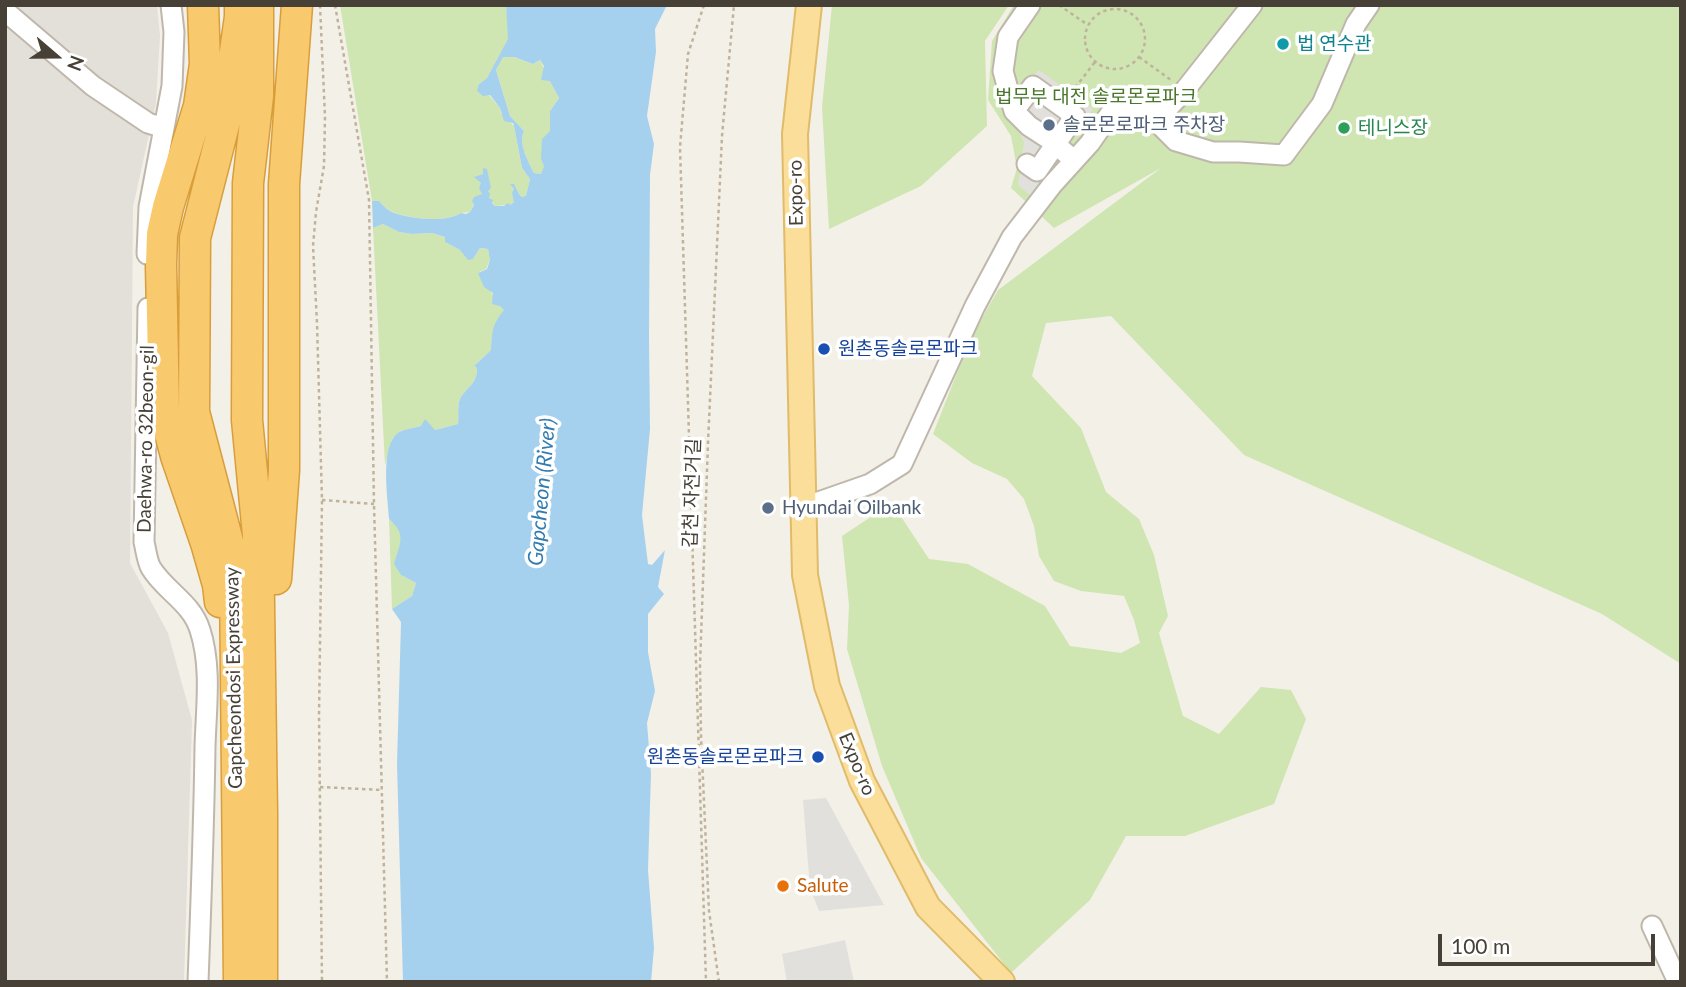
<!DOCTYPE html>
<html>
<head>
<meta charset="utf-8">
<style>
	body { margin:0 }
	#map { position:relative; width:1686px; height:987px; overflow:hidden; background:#f3f0e8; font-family:Lato,sans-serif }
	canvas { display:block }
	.frame { position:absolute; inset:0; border:7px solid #474037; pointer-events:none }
	.north { position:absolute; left:21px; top:21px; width:70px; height:70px; -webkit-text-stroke:5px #fff; paint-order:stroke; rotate:110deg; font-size:19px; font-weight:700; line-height:28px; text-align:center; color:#474037 }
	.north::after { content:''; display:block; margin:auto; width:24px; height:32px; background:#474037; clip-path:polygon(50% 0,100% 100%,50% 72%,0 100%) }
	.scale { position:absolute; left:1438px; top:934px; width:217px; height:32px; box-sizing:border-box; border:4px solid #474037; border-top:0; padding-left:9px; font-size:21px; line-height:24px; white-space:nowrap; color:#474037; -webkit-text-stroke:5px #fff; paint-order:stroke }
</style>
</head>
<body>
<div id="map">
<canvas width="1686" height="987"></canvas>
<div class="frame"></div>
<div class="north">N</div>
<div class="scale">100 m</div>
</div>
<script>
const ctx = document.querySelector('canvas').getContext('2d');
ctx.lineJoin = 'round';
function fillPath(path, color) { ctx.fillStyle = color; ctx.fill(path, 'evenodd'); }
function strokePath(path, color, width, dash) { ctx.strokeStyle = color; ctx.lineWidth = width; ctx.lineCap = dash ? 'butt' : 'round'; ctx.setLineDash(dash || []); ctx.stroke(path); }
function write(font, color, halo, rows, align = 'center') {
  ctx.font = font + ' Lato,"Noto Sans KR",sans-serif'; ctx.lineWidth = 7; ctx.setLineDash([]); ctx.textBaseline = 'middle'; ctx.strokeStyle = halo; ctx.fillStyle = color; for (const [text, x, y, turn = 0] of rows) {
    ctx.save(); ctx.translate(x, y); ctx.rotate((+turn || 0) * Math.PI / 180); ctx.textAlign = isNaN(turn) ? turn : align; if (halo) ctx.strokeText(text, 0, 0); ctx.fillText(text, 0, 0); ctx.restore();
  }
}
fillPath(new Path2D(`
	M5,5h152l3,31 -4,67 -23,104 -3,356 38,70 24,87 -8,262h-179z`), '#e3dfd9');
fillPath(new Path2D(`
	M340,5h166l3,34 -22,39 -8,6 21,24 1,5 13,13 8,42 8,11 -4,18 -3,1 -4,-4 -5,-9 -3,-1 3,5v13l-4,3 -15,1 -6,-8 -6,-29v5l-5,5 3,4 1,11 -10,7 2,3 -4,8 -9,1c-15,10 -52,6 -68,-1 -6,-2 -9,-6 -14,-11h-7z
	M832,5h177l-24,36 2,85 -66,60 -92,43 -7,-122z
	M1014,5h667v659l-79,-50 -358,-159 -133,-139 -65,7 -14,53 49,52 25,64 33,27 15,36 14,61 -9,17 24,83 36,18 42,-47 30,3 15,29 -32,85 -89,32h-59l-36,64 -79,73 -90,-115 -39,-92 -35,-117 2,-44 -7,-69 50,-33 37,56 39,5 77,42 25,40 51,7 19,-10 -6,-23 -10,-24 -43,-5 -27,-10 -15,-25 -5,-30 -10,-27 -17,-20 -35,-16 -39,-29 38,-97 27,-47 163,-122 -107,60 -43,-40 6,-20 -6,-32 -23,-36 4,-59z
	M503,56l10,1 20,7 7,-4 19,38 -9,13v20l-5,34 -4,9 -7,-1c-6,-12 -16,-28 -10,-42l-14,-15 -14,-46z
	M383,224l16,8 13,2 20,-1 13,4v5l15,8 13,9 7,-11 8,1 2,11 -4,9 -7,3c7,10 18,32 26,38l-13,24 -1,16 -17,16 3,2c1,16 -12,20 -17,31 -3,7 -1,18 -2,25l-23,6 -14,-4 -21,5 -8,8 -7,26 -12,-237z
	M389,519l9,8 3,9v39l15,8 -4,13 -20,13z`), '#cfe6b2');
fillPath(new Path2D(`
	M1039,70l54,39 -63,86 -12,-10 6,-43 -17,-35z
	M826,798l58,107 -65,6 -9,-23 -7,-88z
	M845,940l9,42h-67l-5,-28z`), '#e2e0dc');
fillPath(new Path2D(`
	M506,5h161l-12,24 1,23 -9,64 7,28 -4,31 -1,161 1,93 -8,86 6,49 4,1 13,-15 -7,37 6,7 -16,20v38l7,39 -8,32 4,50 -3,97 6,78 -3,34h-248l-6,-218 4,-142 -9,-13 20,-13 4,-13 -15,-8 -7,-11c6,-21 13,-29 -5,-45 -1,-21 -10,-74 10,-87 6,-3 15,-4 22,-6l4,-7 10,11 23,-6c1,-7 -1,-18 2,-25 5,-11 18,-15 17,-31l-3,-2 17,-16c1,-19 1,-25 13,-40l-4,-4 -8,-2 1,-11 -9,-6 -6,-14 9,-4 3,-9 -2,-11 -8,-1 -7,11 -5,1 -8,-10 -15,-8v-5l-13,-4 -20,1 -13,-2 -16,-8 -10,4 -1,-27h7c4,4 8,9 13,11 17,7 54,11 69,1l5,1 4,-2 4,-7 -2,-4 2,-4 8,-3 -3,-6 2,-5 -7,-6 9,-3v-6l4,1 4,19 -3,3 2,3 -1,4 4,2 -1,3 3,3h9l4,-3 2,2 4,-3 -2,-9 2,-4 -4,-5h4l5,10 3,3 4,-1 4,-17 -8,-11 -8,-42 -1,-3 -9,-2 -4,-13 -10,-13 -7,1 -6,-5 2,-7 8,-6 21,-39zM503,57h11l19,7 7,-4 4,6 -3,14 9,1 9,17 -9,13v20l-8,8 -1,20 3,7 -3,8 -7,-1c-6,-12 -16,-29 -10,-42l-14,-15 -14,-46z`), '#a6d1ee');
const minor = new Path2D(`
	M1030,5l-22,32 -5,34 11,40 15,15 20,13 25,21
	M5,11l88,75 55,37 16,5
	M1167,109l-8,15 17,17 37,11h26l45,3 38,-51 34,-80 13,-19
	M1014,111l19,-25 42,30 -38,55 -10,-7
	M147,254l2,-47 23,-121 2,-54 -3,-27
	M148,308l-4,234c2,8 3,19 7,26 14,23 41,35 49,62 12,37 6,79 5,117 -1,78 -4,156 -7,235
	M804,507l66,-23 32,-20 73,-158 37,-69 40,-52 38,-42 20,-29 16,-9 41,4 18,-19 67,-85
	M1652,926l26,56`);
const major = new Path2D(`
	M809,5l-14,129 10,441 22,111 35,95 66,126 74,75`);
const highway = new Path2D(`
	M203,5l2,59 -6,42 -31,101 -6,27 -1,31 3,146 12,45 30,87 12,42 2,17
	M258,5v91l-10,87 -1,237 11,115 4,279v168
	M276,579l8,-109v-286l13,-179
	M239,982l-4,-409 -3,-16 -38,-145 1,-174 30,-117 15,-104v-12`);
strokePath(minor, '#bfb7ab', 23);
strokePath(major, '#e0bb69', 28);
strokePath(highway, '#d99e3c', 33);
strokePath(new Path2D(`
	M320,5l5,112 -1,49 -8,46 -3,34 4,77 5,177 -3,216 3,266
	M335,5l34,195 5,304 13,478
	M704,5l-16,49 -8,93 26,835
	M1059,5l29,20
	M1085 39a30 30 0 1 1 60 0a30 30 0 1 1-60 0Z
	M1139,57l32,23
	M1071,93l24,-31
	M322,500l52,4
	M320,787l62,3
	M719,982l-10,-71 -8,-175 -1,-71 8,-222 14,-307 12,-131`), '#c0b39c', 2.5, [3.5, 3.5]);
strokePath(minor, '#fff', 19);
strokePath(major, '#fbde99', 24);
strokePath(highway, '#f9c96d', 30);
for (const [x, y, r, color] of [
	[1283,44,7,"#0f9aa8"],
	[1049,125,7,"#5c6f8a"],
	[1344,128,7,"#2e9e5b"],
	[824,349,7,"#1a4fb4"],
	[768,508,7,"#5c6f8a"],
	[818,757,7,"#1a4fb4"],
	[783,886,7,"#e8710a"]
]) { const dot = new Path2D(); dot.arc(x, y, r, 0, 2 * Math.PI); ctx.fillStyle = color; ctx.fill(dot); strokePath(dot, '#fff', 2.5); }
write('19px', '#0d838f', '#fff', [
	["법 연수관",1297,44]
], 'left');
write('19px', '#49772b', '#fff', [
	["법무부 대전 솔로몬로파크",1096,97]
]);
write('19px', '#4e5e75', '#fff', [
	["솔로몬로파크 주차장",1063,125],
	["Hyundai Oilbank",782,508]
], 'left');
write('19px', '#27864d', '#fff', [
	["테니스장",1358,128]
], 'left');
write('19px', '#474037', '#fff', [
	["Expo-ro",796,193,-91],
	["Daehwa-ro 32beon-gil",146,439,-89],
	["갑천 자전거길",692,493,-88],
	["Gapcheondosi Expressway",234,678,-91],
	["Expo-ro",857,764,67]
]);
write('19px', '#164399', '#fff', [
	["원촌동솔로몬파크",838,349],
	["원촌동솔로몬로파크",804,757,"right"]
], 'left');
write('19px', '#c56008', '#fff', [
	["Salute",797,886]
], 'left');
write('italic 21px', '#337cb0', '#fff', [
	["Gapcheon (River)",542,492,-85]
]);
</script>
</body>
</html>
